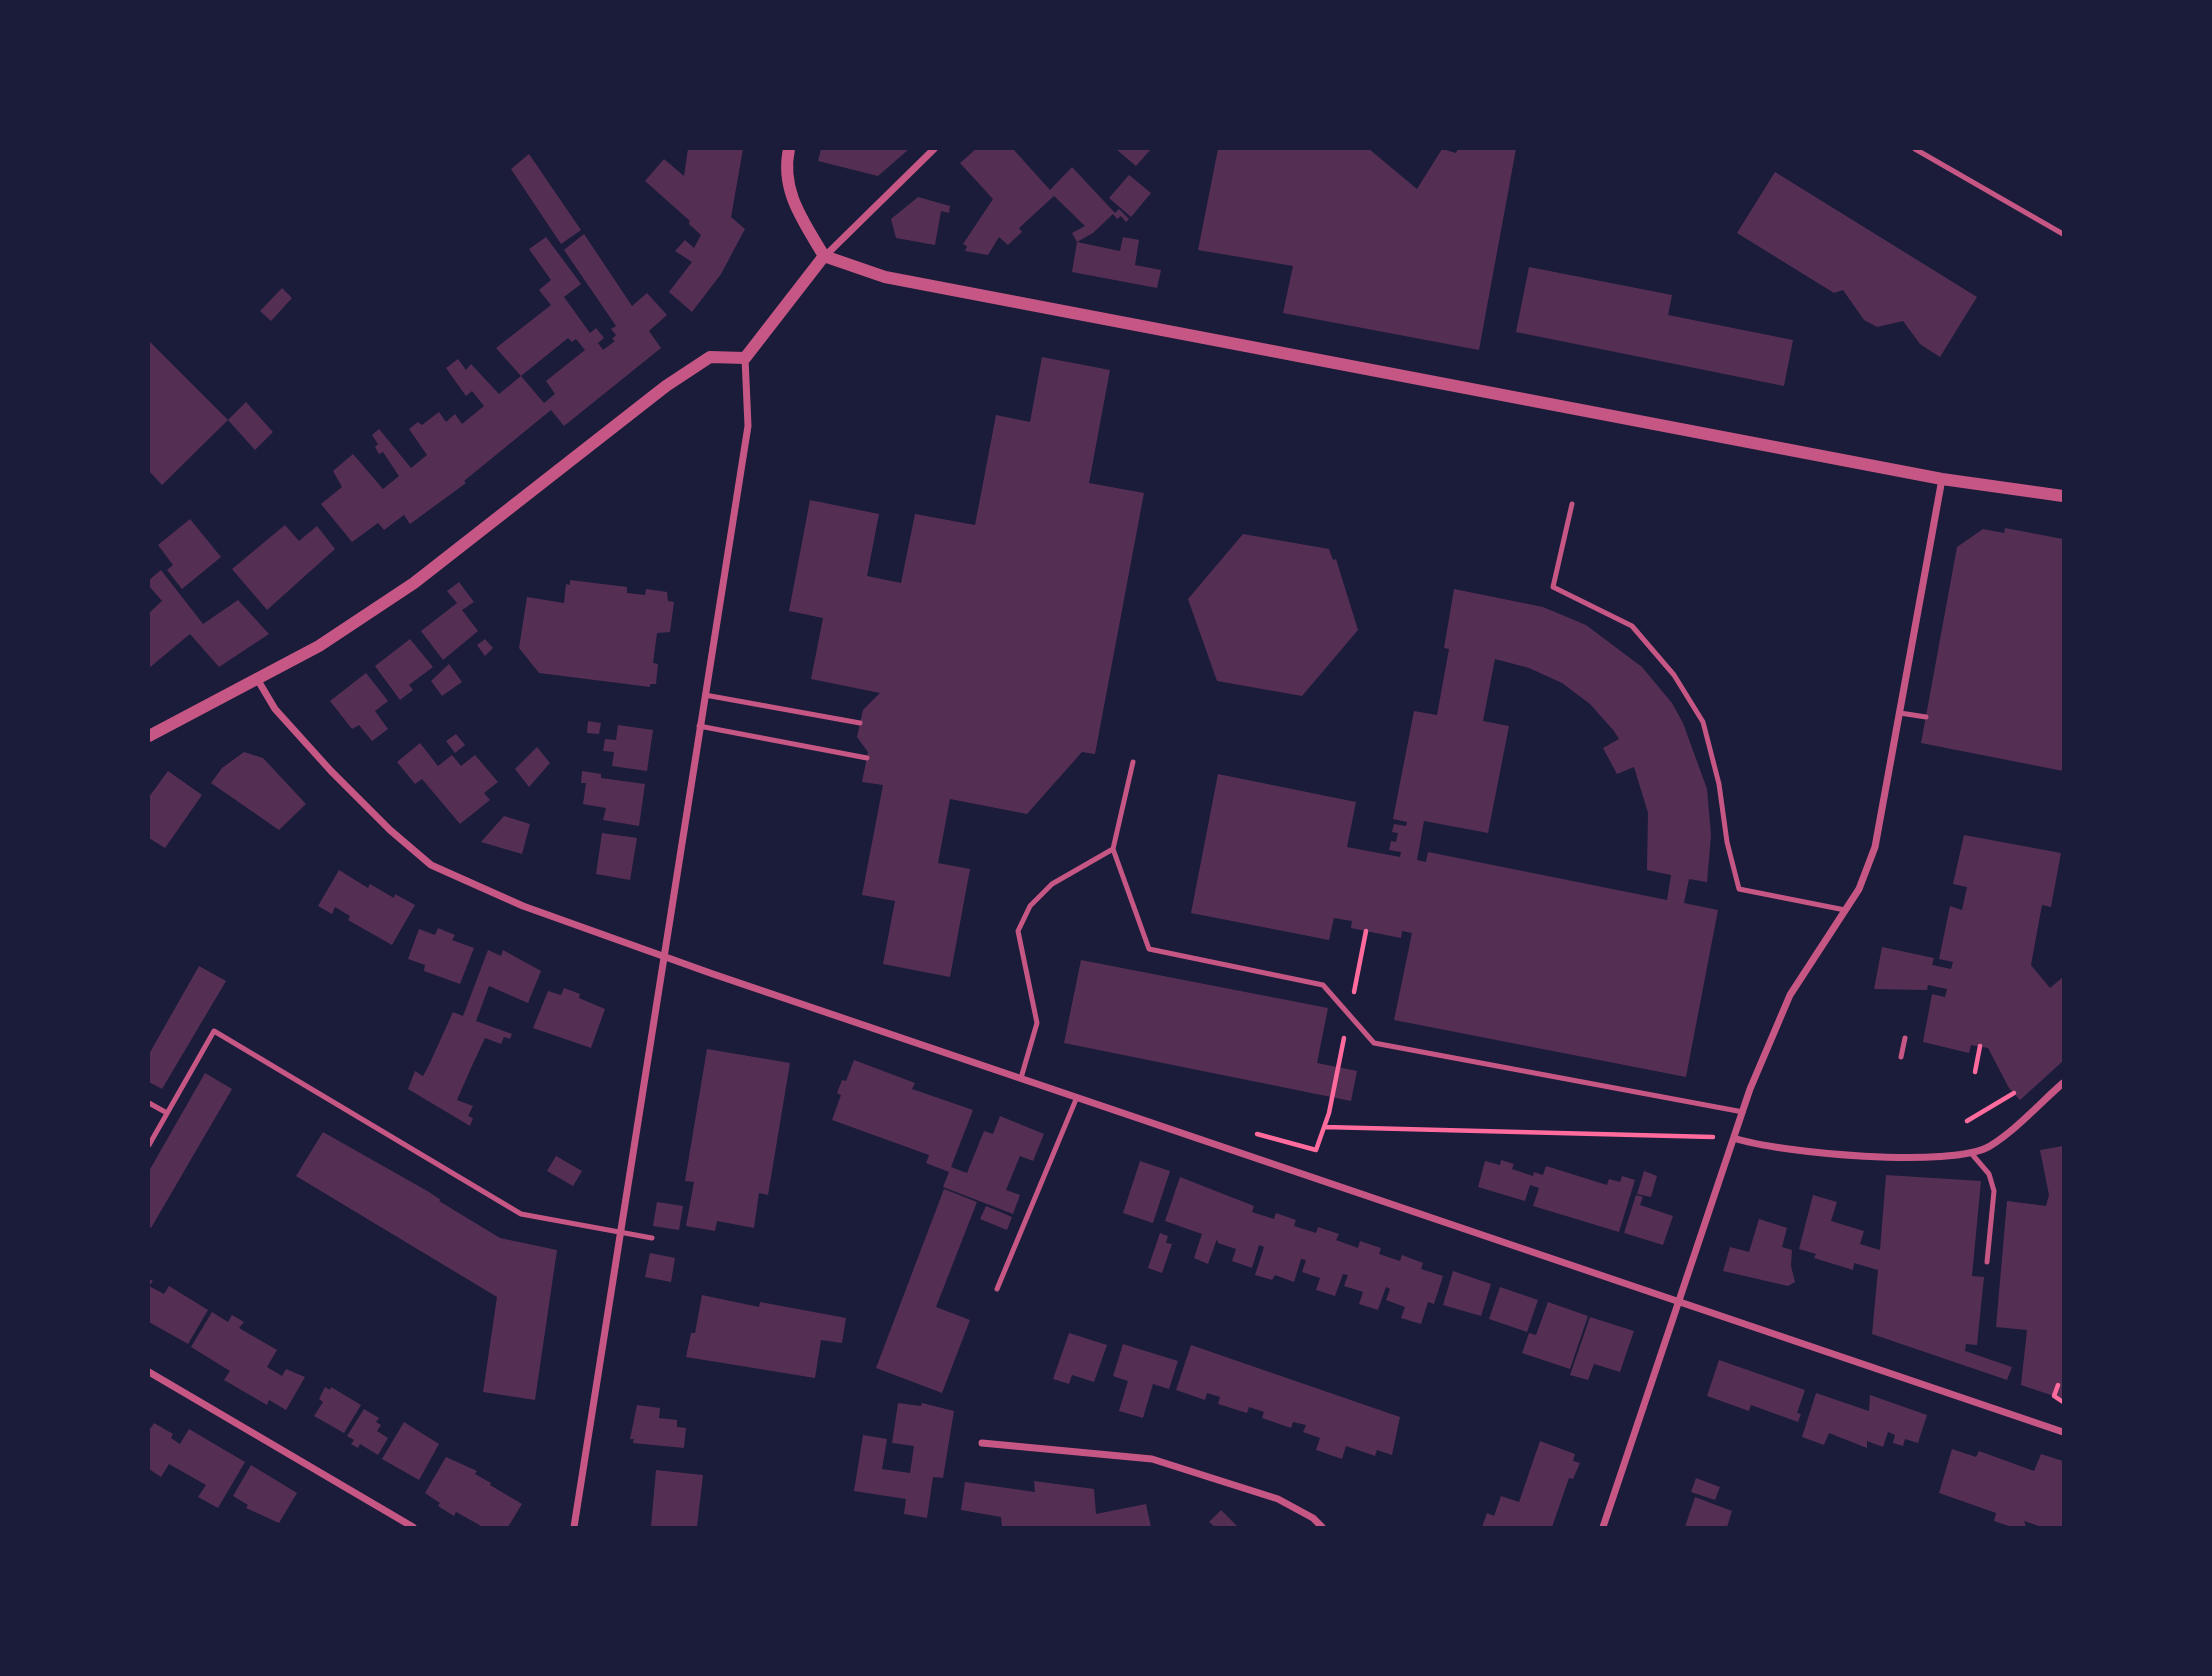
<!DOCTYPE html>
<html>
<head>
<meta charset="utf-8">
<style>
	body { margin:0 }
	#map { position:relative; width:2212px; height:1676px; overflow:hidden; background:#1b1b3a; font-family:"DM Sans",sans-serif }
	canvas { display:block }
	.frame { position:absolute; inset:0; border:150px solid #1b1b3a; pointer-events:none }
</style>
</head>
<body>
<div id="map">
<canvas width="2212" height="1676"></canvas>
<div class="frame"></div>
</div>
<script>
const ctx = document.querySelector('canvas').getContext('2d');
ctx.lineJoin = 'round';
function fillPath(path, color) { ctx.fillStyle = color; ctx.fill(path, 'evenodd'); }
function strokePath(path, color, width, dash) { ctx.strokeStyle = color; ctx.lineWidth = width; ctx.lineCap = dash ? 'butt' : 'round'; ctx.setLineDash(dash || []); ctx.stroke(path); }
fillPath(new Path2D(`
	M688,149h55l-12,68 14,12 -24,45 -29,38 -23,-20 23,-30 -17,-11 10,-11 9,8 7,-13 -12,-11 1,-3 -45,-40 19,-22 20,17z
	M821,149h88l-31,27 -60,-15z
	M976,149h37l37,41 22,-23 43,46 4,-4 10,10 -3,3 -5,-6 -4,3 -4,-5 -20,19 -16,9 -5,-9 13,-7 -31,-30 -35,32 3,4 -14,13 -9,-8 -11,18 -23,-4 2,-5 -4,-2 30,-45 -33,-36z
	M1116,149h35l-15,17z
	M1218,149h151l48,40 25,-40 14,4 2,-4h58l-37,201 -196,-37 10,-47 -95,-16z
	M529,154l52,76 -20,14 -50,-75z
	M1775,172l202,125 -37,60 -20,-13 -17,-23 -26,6 -13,-7 -21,-30 -9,3 -97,-60z
	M1129,175l22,18 -20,24 -22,-19z
	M918,197l32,9 -1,7 -8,-2 -6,34 -39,-7 -5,-19z
	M584,234l48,72 15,-13 20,22 -18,16 12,17 -97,78 -13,-16 -87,71 2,2 -56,41 -6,-9 -20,15 -6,-7 -26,19 -31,-38 21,-17 -9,-16 20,-17 30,35 16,-13 -16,-24 -4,2 -4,-7 3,-3 -6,-9 7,-6 32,39 16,-13 -18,-26 9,-7 4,3 17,-13 7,10 9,-8 7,10 22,-18 -12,-15 -6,5 -20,-28 12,-9 8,11 5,-6 28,30 22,-18 23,27 11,-9 -9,-13 39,-31 -9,-11 -4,3 -4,-4 -47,38 -25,-28 55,-43 -12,-15 12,-10 -22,-31 17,-12 35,47 -17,13 26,36 6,-5 8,10 -6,5 5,7 12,-9 -3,-2 4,-4 -5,-6 5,-3 -52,-76z
	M1123,237l16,3 -4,25 26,5 -4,18 -85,-16 5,-30 43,9z
	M1529,267l143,28 -4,20 125,25 -9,46 -268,-54z
	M282,288l10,10 -21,23 -11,-10z
	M149,341l79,79 -66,65 -13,-14z
	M1042,357l68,13 -21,113 55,10 -49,261 -13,-2 -55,62 -77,-15 -12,64 32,6 -20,108 -67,-13 12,-63 -33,-6 21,-110 -21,-3 6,-30 -11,-15 6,-27 17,-17 -69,-14 12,-61 -34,-7 21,-111 69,14 -12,62 34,7 14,-69 60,11 21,-110 34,7z
	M246,402l27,30 -18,18 -27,-30z
	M190,519l31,38 -39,32 -15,-19 6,-5 -15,-20z
	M285,525l14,16 18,-15 18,23 -68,61 -35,-41z
	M2005,528l58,11v232l-142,-28 36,-196 26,-18 21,4z
	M1243,534l86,15 4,11 3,-1 22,71 -56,66 -85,-15 -29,-82z
	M161,570l42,54 35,-24 31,34 -50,33 -29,-33 -41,34v-55l13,-12 -13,-15v-6z
	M570,580l57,7v6l18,2 1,-6 21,3 1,9 6,1 -4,30 -13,1 -4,30 5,1 -2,20h-6v3l-111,-14 -20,-25 8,-51 37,6 2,-19 4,1z
	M459,582l15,20 -12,8 16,21 -35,29 -22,-29 36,-28 -10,-12z
	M1454,589l89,18 43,18 56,42 30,36 11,20 24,66 4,46 -4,47 -18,-3 -5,24 34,7 -32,167 -292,-57 18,-87 -10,-2 -1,7 -50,-10 1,-7 -18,-3 -5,22 -138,-27 27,-139 138,28 -9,45 53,10 1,-5 -12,-2 2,-9 5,1 2,-9 -6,-1 2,-8 12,2 1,-4 -14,-3 21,-108 23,4 12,-66 -5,-1zM1495,659l34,9 33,15 28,21 24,27 5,8 -16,9 14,26 17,-7 14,46 -1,57 24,5 -4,25 -239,-48 -2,10 -9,-2 7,-39 64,12 21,-107 -26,-5z
	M410,639l23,28 -24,18 4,5 -13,10 -25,-34z
	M485,639l8,9 -8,8 -8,-11z
	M449,664l13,18 -20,14 -11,-15z
	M366,673l22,28 -13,10 13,18 -16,12 -13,-16 -7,4 -22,-28z
	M588,721l13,2 -2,11 -12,-1z
	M618,725l35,5 -6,41 -35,-5 2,-14 -11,-1 2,-12 11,1z
	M456,734l9,11 -10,8 -9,-12z
	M420,743l18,23 14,-11 9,11 14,-11 23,27 -14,11 6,7 -30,24 -38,-45 -7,5 -18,-22z
	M537,747l13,16 -21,24 -14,-18z
	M244,752l19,6 43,46 -27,26 -68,-47 11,-15z
	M168,771l34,24 -37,53 -16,-10v-41z
	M582,771l19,3v4l44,6 -6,42 -36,-6 3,-12 -23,-4 3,-21h-5z
	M504,816l26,8 -8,30 -41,-12z
	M602,833l35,5 -7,42 -34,-6z
	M1964,835l97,18 -10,54 -9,-2 -11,60 19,23 13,-11v84l-43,39 -11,-12 -21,-40 -17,-3 -2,8 -46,-11 9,-48 13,3 2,-8 -19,-4 -1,5 -53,-1 8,-42 52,11 -2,7 19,4 2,-7 -14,-3 11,-53 12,4 5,-23 -14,-3z
	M339,870l29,18 2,-4 24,14 1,-4 20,11 -23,40 -44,-25 2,-4 -15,-9 -3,7 -14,-8z
	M438,928l17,7 -3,5 22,8 -14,36 -36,-13 1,-6 -17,-6 11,-30 16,6z
	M488,950l13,6 2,-6 38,21 -13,32 -39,-17 -13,35 36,13 -2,5 -6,-2 -3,7 -16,-6 -14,30 -14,32 16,6 -5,10 5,2 -3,8 -62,-37 7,-18 8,5 6,-11 24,-53 10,4z
	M1081,960l247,48 -11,55 40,8 -6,30 -287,-58z
	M199,966l27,15 -64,108 -13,-7v-28z
	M564,988l16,6 -1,4 26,11 -14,39 -58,-20 15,-37 13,4z
	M707,1049l83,14 -22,132 -9,-2 -5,35 -37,-7 -2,10 -29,-5 8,-44 -9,-1z
	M854,1060l61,23 -3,6 61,21 -22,57 16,6 17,-42 9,3 7,-18 44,18 -11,27 -13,-5 -14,34 14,5 -7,19 -70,-27 6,-15 -23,-9 3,-8 -97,-35 9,-25 -4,-2 5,-13 4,1z
	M205,1073l27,16 -81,139 -2,-2v-55z
	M323,1132l106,60 12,8 -2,1 61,37 57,12 -22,150 -52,-8 14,-95 -201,-121z
	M2063,1146v253l-42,-14 6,-55 -31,-3 11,-126 39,5 3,-11 -9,-45z
	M556,1156l26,15 -9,15 -26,-15z
	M1501,1160l13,4 -2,5 21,7 1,-4 9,3 3,-9 61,19 2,-6 11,3 2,-6 13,4 -16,52 -86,-26 6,-18 -9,-3 -5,16 -47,-14 7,-26 15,4z
	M1140,1161l30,10 -17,52 -30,-10z
	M1644,1171l13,5 -6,21 -14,-3z
	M1886,1175l95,6 -9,95 12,1 -7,68 -11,-1 -1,7 47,16 -5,13 -135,-46 6,-64 -24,-7 -1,7 -39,-12 2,-4 -17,-5 14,-54 24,7 -6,19 33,10 -4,13 20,6z
	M1180,1177l74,29 -2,6 22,7 2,-6 20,7 -2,6 22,7 2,-6 21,7 -3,6 22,8 2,-7 21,7 -2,6 21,7 2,-6 21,8 -2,6 22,7 -9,28 -6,-2 -7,22 -20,-6 4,-11 -19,-7 4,-11 -4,-2 -8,23 -19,-6 4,-12 -19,-6 4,-11 -5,-1 -8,22 -19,-6 4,-12 -18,-6 4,-12 -5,-1 -7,23 -19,-7 -3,5 -17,-5 9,-28 -5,-2 -7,23 -20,-7 4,-12 -18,-6 -1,-4 -9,25 -14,-6 8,-24 -37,-13z
	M944,1189l33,13 -41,105 34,13 -28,73 -66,-25z
	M1636,1195l7,2 -3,8 33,11 -10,29 -39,-12z
	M657,1202l26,4 -4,24 -26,-4z
	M986,1206l26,11 -5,13 -27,-11z
	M1759,1219l28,9 -5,19 10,3 -1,16 4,16 -7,4 -65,-15 7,-24 19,5z
	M1160,1233l8,3 -2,7 6,1 -10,29 -14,-5z
	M650,1253l25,5 -4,24 -26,-5z
	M1453,1271l38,13 -10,32 -38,-11z
	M149,1279l4,2 -4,5 15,8 5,-8 39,24 -20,34 -39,-22z
	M1500,1287l38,13 -11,32 -38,-13z
	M702,1295l57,12 1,-5 86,16 -4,25 -21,-3 -6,38 -129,-21 5,-24h4z
	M1548,1302l40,14 -18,53 -48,-16 7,-20 7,2z
	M212,1312l16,10 4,-7 12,7 -5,6 38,22 -10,17 15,9 4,-7 19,8 -19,33 -17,-10 -2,5 -43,-25 6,-9 -39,-24z
	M1590,1317l44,14 -14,41 -26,-8 -6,16 -18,-5z
	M1069,1333l38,12 -13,37 -22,-7 -3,9 -16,-5z
	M1123,1344l55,17 -9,28 -16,-5 -10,34 -24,-7 9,-30 -15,-5z
	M1191,1345l209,72 -8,38 -15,-5 -2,6 -29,-10 -4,13 -26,-9 4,-12 -17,-6 3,-7 -13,-3 -2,6 -29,-10 2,-6 -15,-5 -2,6 -29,-9 2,-7 -13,-4 -2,7 -29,-10z
	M1719,1360l86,30 -8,23 4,1 -3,8 -47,-17 -2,6 -42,-15z
	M325,1387l5,3 1,-3 30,18 -17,28 -30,-17 9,-14 -4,-3z
	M1816,1393l53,18 1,-16 57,20 -9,28 -13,-4 -2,7 -10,-3 2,-8 -7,-3 -5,15 -16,-6v7l-38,-15 -5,12 -22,-8z
	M898,1403l23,3 1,-3 32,8 -11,67 -10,-1 -6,41 -23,-4 2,-15 -52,-8 9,-56 24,4 -5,30 28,4 4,-27 -22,-3z
	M637,1405l23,3 -1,10 18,2v7l9,1 -2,20 -51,-5 1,-4h-4z
	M364,1409l15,9 -3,4 5,3 -4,6 11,7 -10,17 -18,-11 -2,4 -7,-4 3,-4 -7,-4z
	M404,1422l35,22 -20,36 -37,-21z
	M154,1423l19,11 -2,4 9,6 9,-15 56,33 -27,46 -20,-11 8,-12 -37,-21 -8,13 -12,-8v-42l2,1z
	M1540,1441l35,13 -2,7 7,2 -7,16 -4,-1 -17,49h-70l5,-14 7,3 7,-20 18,6z
	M1952,1449l24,8 3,-6 55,20 7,-17 22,7v66h-21l-18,-6 2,6h-14l-18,-6 2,-8 -57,-20z
	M446,1457l31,14 -2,3 16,9 -1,2 32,19 -14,23h-25l-27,-15 -2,4 -16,-10 2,-3 -15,-10z
	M251,1465l46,28 -18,30 -33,-15 2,-3 -15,-9z
	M656,1470l47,5 -6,52h-46z
	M1696,1478l24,9 -5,13 -24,-8z
	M1034,1481l60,8 2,25 50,-10 5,23h-149l-1,-10 -40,-7 4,-28 70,10z
	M1695,1497l37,14 -5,16h-42z
	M1221,1510l17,17h-23l-6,-5z`), '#542f53');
strokePath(new Path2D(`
	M1354,992l12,-61
	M1975,1072l5,-26
	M1967,1121l47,-28
	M1325,1127l388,10
	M1257,1134l59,16 13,-37 15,-75
	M2058,1385l-4,11 9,6`), '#ff6b9d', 4.5);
strokePath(new Path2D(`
	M1915,149l148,85
	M1572,504l-19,83 79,39 42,49 29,47 16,62 8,58 12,47 106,21
	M705,695l155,28
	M1900,713l26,4
	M699,726l168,32
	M1113,849l36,100 174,36 51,58 369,69
	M1901,1057l4,-19
	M1021,1078l16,-55 -19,-92 12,-25 22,-22 61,-35 20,-87
	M149,1103l18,10
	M149,1145l65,-114 307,183 131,24
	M1971,1153l18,21 5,17 -7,71
	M997,1289l80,-192`), '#c65784', 5);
strokePath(new Path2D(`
	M825,256l109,-107
	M256,677l19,32 56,62 59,59 41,35 92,41 190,68 1350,458
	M1734,1138c43,15 219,31 256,8 26,-16 50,-43 73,-63
	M149,1372l264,155
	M982,1443l170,16 126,40 35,19 9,9
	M574,1527l174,-1101 -3,-68
	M1603,1527l147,-438 40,-94 69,-106 16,-42 67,-368`), '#c65784', 7);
strokePath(new Path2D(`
	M789,149c-9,42 15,73 35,107
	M824,256l61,21 1057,202 121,17
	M149,736l170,-90 95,-63 252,-197 44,-29 35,1 79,-102`), '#c65784', 12);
</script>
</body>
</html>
